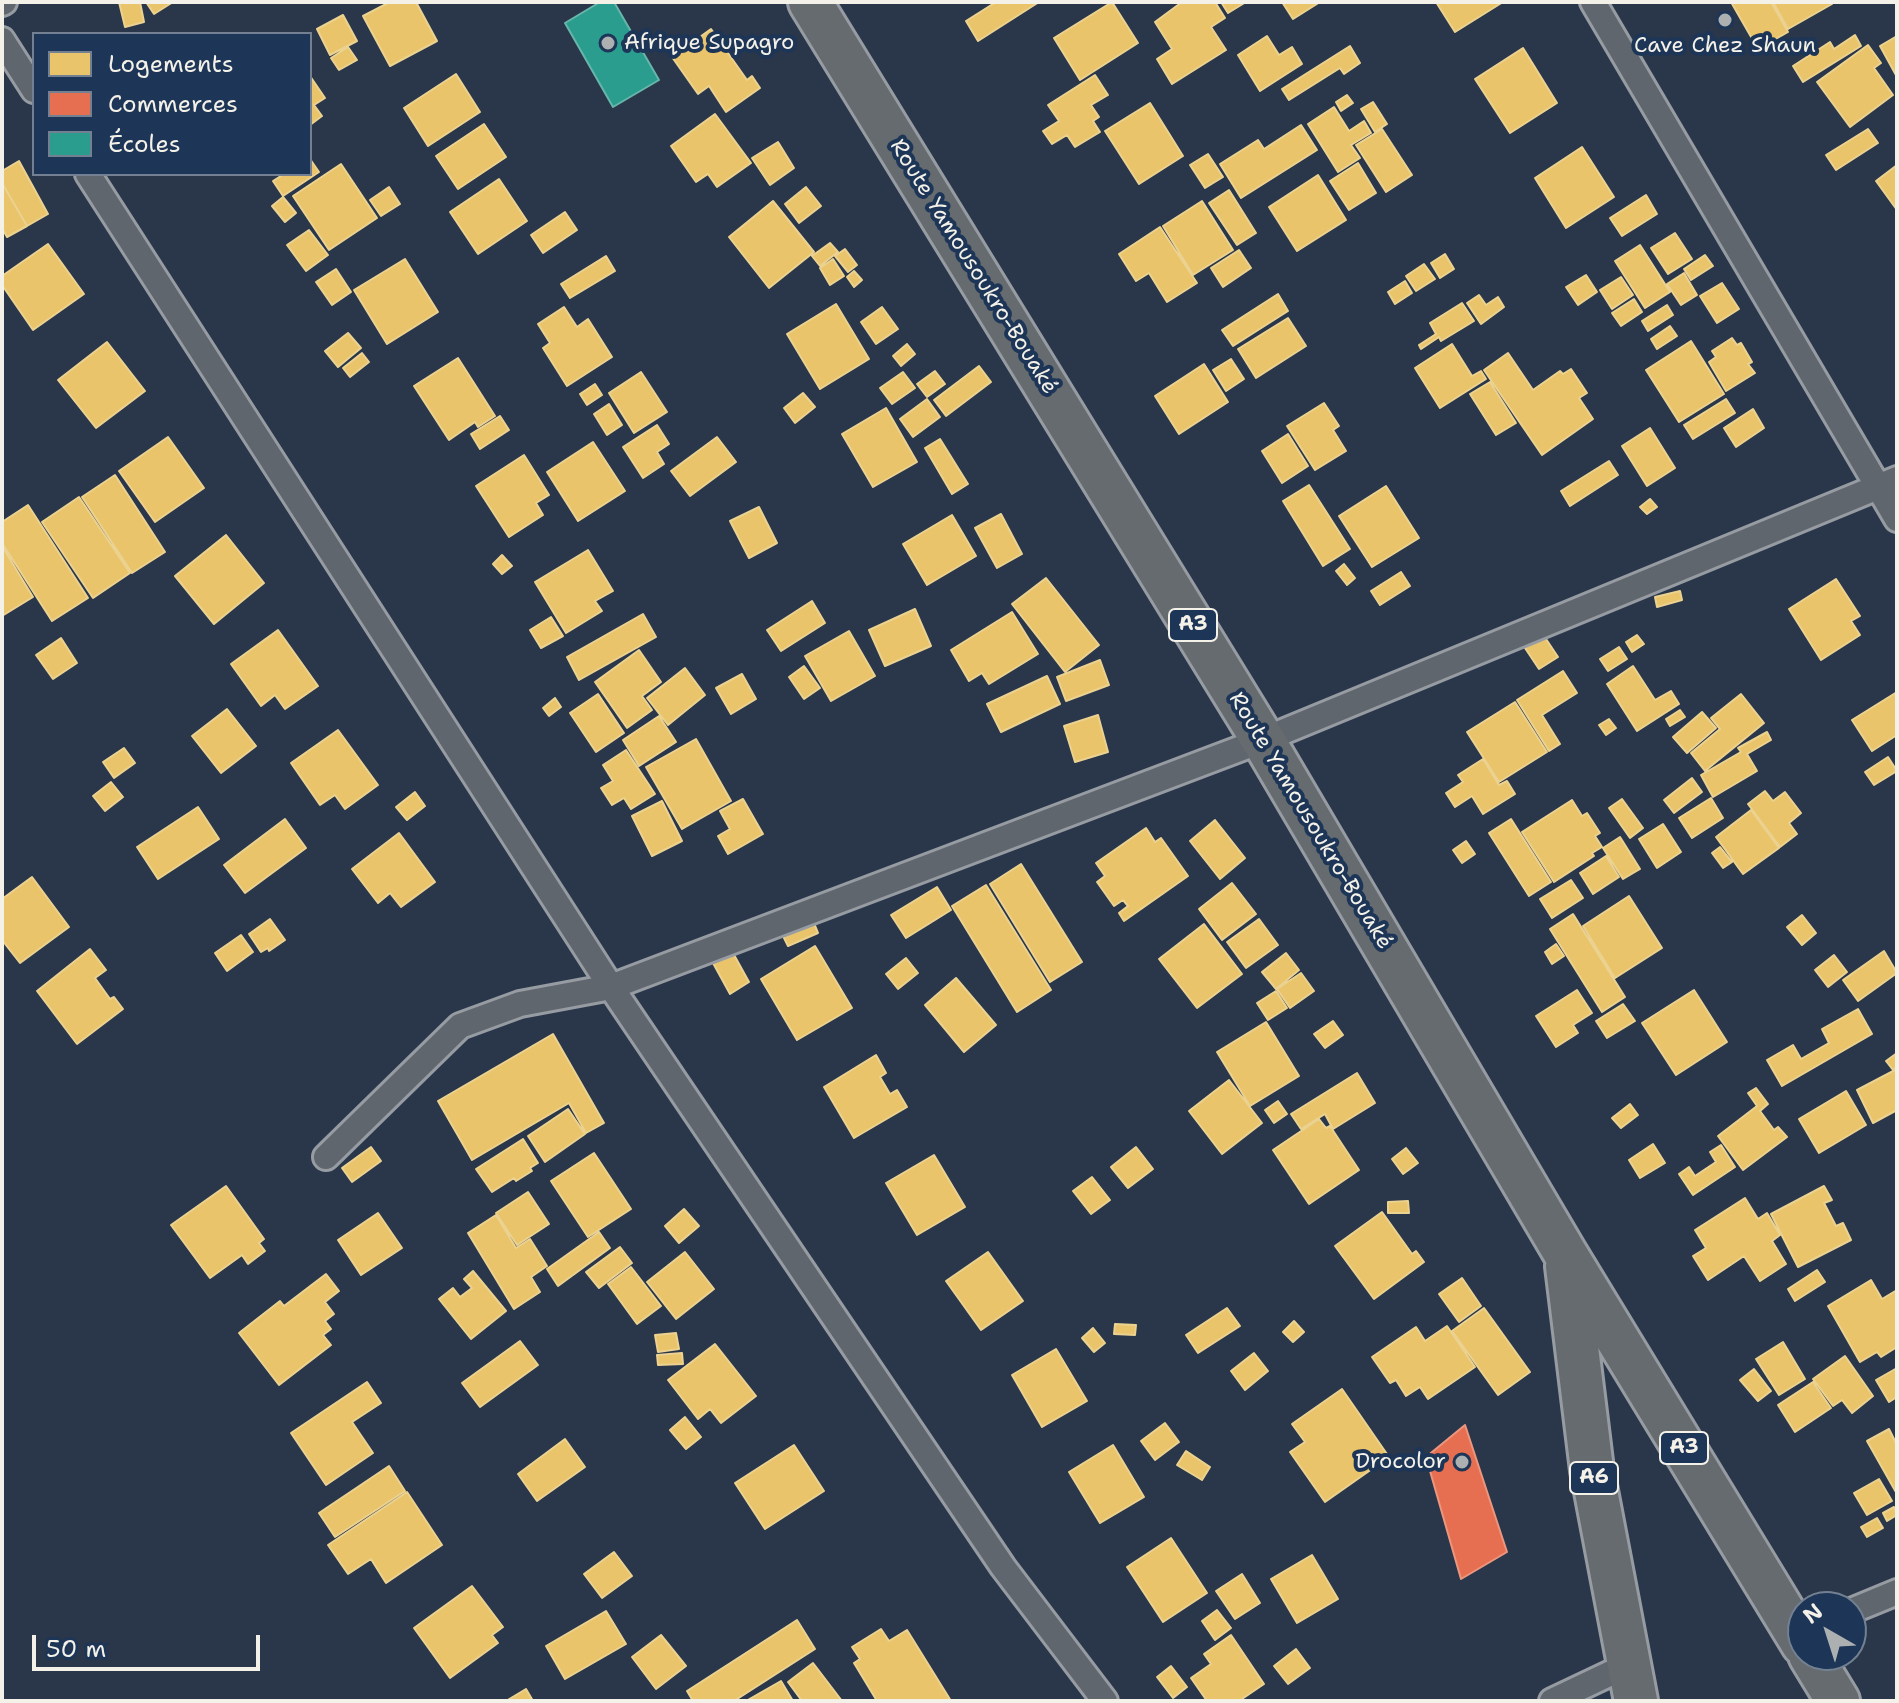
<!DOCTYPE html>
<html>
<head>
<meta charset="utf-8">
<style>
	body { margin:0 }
	#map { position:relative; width:1899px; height:1703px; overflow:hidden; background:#2a374a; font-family:"Shantell Sans",sans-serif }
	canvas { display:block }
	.frame { position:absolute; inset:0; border:4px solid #f4f1e8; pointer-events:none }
	.legend { position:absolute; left:32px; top:32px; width:280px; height:144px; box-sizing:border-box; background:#1d3557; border:2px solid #738091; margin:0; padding:10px 14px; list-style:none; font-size:24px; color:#f4f1e8 }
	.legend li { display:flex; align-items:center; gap:16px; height:40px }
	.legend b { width:40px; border:2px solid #738091 }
	.north { position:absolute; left:1787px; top:1591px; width:80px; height:80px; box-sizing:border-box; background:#1d3557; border:2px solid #738091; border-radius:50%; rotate:321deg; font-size:22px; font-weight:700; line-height:32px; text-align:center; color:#f4f1e8 }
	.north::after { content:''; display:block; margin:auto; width:28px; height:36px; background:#adb0b1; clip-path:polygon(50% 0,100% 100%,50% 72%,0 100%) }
	.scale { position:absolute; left:32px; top:1635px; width:228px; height:36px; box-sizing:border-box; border:4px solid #f4f1e8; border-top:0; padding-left:10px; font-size:24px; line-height:28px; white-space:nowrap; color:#f4f1e8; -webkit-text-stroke:6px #1d3557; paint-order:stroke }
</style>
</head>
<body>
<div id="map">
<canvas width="1899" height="1703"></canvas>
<div class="frame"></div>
<ul class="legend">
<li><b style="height:22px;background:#e9c46a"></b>Logements</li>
<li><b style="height:22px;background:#e76f51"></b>Commerces</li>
<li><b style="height:22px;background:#2a9d8f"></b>Écoles</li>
</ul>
<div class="north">N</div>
<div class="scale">50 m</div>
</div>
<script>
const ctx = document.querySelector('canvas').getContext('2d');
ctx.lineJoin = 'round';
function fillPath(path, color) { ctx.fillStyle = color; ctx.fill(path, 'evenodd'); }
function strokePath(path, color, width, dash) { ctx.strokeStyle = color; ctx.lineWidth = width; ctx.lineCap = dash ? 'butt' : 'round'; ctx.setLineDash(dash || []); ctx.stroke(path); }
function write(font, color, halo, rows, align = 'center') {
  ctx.font = font + ' "Shantell Sans",sans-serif'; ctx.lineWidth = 8; ctx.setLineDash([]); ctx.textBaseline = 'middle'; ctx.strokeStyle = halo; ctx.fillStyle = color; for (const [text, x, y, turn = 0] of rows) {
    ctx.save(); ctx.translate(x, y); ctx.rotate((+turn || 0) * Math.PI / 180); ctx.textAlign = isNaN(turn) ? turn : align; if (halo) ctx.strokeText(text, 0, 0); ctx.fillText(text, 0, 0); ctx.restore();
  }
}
const homes = new Path2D(`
	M119,2h21l4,20 -19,5z
	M146,2h27l-19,12z
	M390,2h26l21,39 -47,25 -27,-50z
	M996,2h43l-61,39 -12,-20z
	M1112,2l26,41 -58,37 -26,-42z
	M1182,2h33l10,16 -14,9 15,23 -54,34 -15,-25 15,-10 -17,-27z
	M1221,2h25l-18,11z
	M1282,2h38l-27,17z
	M1436,2h67l-48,30z
	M1731,2h40l17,30 -30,17z
	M1773,2h58l1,2 -44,25z
	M343,15l14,26 -27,14 -13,-26z
	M711,29l36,51 5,-4 8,12 -34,24 -17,-26 -11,8 -26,-37z
	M1855,35l6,11 -58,36 -10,-16 37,-24 4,7z
	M1267,36l12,19 13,-8 10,17 -42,27 -22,-36z
	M1897,36v41l-17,-31z
	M1868,45l13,18 -7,5 19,27 -43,32 -33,-45z
	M1350,46l10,17 -16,11 -4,-6 -51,32 -7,-11z
	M348,47l9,13 -18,10 -8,-12z
	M1523,48l34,55 -47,30 -35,-54z
	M456,74l24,38 -52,34 -24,-38z
	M1095,75l13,20 -17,10 8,12 -6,4 7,11 -25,15 -8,-12 -15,9 -9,-13 16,-10 -11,-16z
	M310,76l15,22 -11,7 8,11 -12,9z
	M1347,95l6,8 -12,8 -5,-9z
	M1373,102l14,22 -12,8 -14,-23z
	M1150,103l33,53 -44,28 -34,-53z
	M1334,107l15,24 15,-10 7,12 -20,12 9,13 -22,14 -30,-48z
	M715,114l36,49 -34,24 -9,-13 -12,8 -25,-36z
	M484,124l22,33 -48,32 -22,-33z
	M1301,125l16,25 -76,48 -21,-34 38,-24 6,9z
	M1382,129l30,46 -26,17 -30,-47z
	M1868,129l10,14 -42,27 -10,-15z
	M778,142l16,26 -24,17 -18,-27z
	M1582,147l32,50 -48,31 -31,-50z
	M1208,154l15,23 -18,11 -15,-23z
	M310,159l9,13 -36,24 -10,-15 11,-7h26z
	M19,161l29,53 -21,12 -25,-43v-12z
	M1358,163l18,30 -27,17 -19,-29z
	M341,164l36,54 -48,32 -36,-54z
	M1897,165v45l-21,-29z
	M1318,175l28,45 -49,31 -28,-44z
	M499,179l28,42 -49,33 -28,-42z
	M2,183l25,43 -20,11 -5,-9z
	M389,187l11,17 -19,12 -11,-16z
	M806,187l15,19 -22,17 -14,-19z
	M1229,190l27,43 -19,12 -28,-42z
	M1646,195l11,19 -35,22 -12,-18z
	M283,197l13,16 -11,9 -13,-16z
	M773,201l41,51 -45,36 -40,-51z
	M1202,201l31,49 -40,25 -30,-49z
	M565,212l12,18 -34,23 -12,-18z
	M1160,227l37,56 -30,19 -18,-29 -13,8 -17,-27z
	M309,230l19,25 -22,16 -19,-26z
	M1675,233l17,26 -24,15 -17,-26z
	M830,243l8,9 -18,14 -8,-10z
	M48,244l36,50 -51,36 -31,-45v-9z
	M1640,245l30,47 -25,16 -30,-47z
	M845,249l12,16 -9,7 -13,-16z
	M1239,250l12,18 -28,19 -12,-19z
	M1445,254l9,15 -14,9 -9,-15z
	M1705,255l8,11 -22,14 -7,-11z
	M606,256l9,15 -45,27 -9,-14z
	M405,259l33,53 -51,32 -33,-54z
	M833,259l11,17 -14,9 -10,-17z
	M1424,264l11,15 -19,12 -10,-15z
	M336,269l15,23 -19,13 -16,-23z
	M854,271l8,9 -8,7 -7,-10z
	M1684,273l13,22 -16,10 -14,-21z
	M1586,275l11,17 -19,13 -12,-18z
	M1621,277l12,18 -21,14 -12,-19z
	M1405,281l7,12 -17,11 -7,-12z
	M1722,283l17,26 -22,14 -17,-27z
	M1278,294l10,17 -55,35 -11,-16z
	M1479,295l7,10 12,-8 6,10 -23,17 -14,-21z
	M1634,299l8,13 -21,14 -9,-13z
	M1462,303l12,18 -33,20 -2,-4 -18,12 -2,-4 17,-11 -6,-11z
	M836,304l33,55 -49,30 -33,-55z
	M1667,305l6,10 -25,16 -6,-10z
	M564,307l13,20 11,-8 24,38 -45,29 -24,-38 7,-5 -12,-19z
	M882,307l16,22 -22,15 -15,-22z
	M1288,318l18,28 -50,32 -18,-29z
	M1670,326l7,10 -20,13 -6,-10z
	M348,333l13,15 -23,19 -13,-16z
	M1732,338l5,7 4,-2 11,19 -4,2 7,9 -29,18 -17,-29 7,-5 -4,-6z
	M1691,341l33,53 -45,28 -33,-52z
	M107,342l38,49 -49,37 -38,-48z
	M907,344l8,10 -14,12 -8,-10z
	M1452,344l20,32 9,-5 5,8 -46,29 -25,-40z
	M362,353l7,9 -19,15 -7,-9z
	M1508,353l25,37 27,-19 3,3 8,-5 16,24 -8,5 14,21 -51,36 -58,-85z
	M458,358l37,58 -17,11 -3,-5 -26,18 -35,-54z
	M1231,359l13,20 -18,12 -13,-21z
	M1204,364l24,38 -49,32 -24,-38z
	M979,366l12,16 -45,34 -12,-16z
	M935,371l10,13 -18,13 -10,-13z
	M641,372l26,40 -33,21 -25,-40z
	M903,372l12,16 -23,16 -12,-16z
	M1490,382l26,41 -20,12 -26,-41z
	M595,384l7,11 -15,10 -7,-11z
	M803,393l12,14 -20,16 -11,-15z
	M927,399l13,18 -27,20 -13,-18z
	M1726,399l9,14 -42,26 -9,-14z
	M1324,403l15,23 -6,4 13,21 -31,19 -28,-44z
	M609,404l13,21 -15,10 -13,-21z
	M886,408l31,54 -44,25 -31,-53z
	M1753,409l11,19 -28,19 -12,-19z
	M500,416l9,14 -29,19 -9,-15z
	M657,425l12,19 -12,8 7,12 -21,14 -20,-31z
	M1650,428l25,40 -28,18 -25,-40z
	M1288,434l20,32 -26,17 -20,-32z
	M168,437l36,51 -49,34 -36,-51z
	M717,437l19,25 -46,34 -19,-25z
	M940,439l28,45 -16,10 -27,-46z
	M593,442l32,49 -47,30 -31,-49z
	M524,455l25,40 -13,8 7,12 -34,22 -33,-51z
	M1609,461l9,14 -48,31 -9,-15z
	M115,475l50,77 -33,21 -50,-76z
	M1309,485l41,64 -27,17 -40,-65z
	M1386,486l33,52 -47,29 -33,-51z
	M79,497l51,76 -37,25 -51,-76z
	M1650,499l7,8 -10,7 -7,-7z
	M28,505l60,93 -36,23 -50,-78v-21z
	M759,507l18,36 -28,15 -19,-37z
	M1001,514l21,40 -25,14 -22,-40z
	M952,515l24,41 -49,29 -24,-41z
	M226,535l38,48 -50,41 -39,-48z
	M2,546l31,51 -31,19z
	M588,550l25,41 -18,10 7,10 -36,22 -31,-51z
	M502,555l10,11 -10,8 -9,-10z
	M1344,564l11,14 -8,7 -11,-14z
	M1401,572l9,14 -30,19 -9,-14z
	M1046,578l53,67 -34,27 -53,-68z
	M1836,579l24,37 -9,5 9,14 -39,25 -32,-51z
	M1680,591l2,9 -25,7 -2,-10z
	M812,601l13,22 -44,28 -14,-21z
	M915,609l16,37 -46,20 -16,-36z
	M1012,612l26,42 -49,30 -7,-11 -13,8 -18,-31z
	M643,614l13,23 -77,43 -12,-23z
	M551,617l12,19 -22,12 -11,-18z
	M278,630l40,56 -33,23 -10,-14 -14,11 -30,-42z
	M849,631l26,45 -44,25 -26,-45z
	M1637,635l7,9 -12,8 -6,-10z
	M1544,636l14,21 -19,12 -14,-21z
	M61,638l16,25 -24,16 -17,-24z
	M1619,647l8,12 -19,12 -8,-12z
	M639,650l22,32 -19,14 10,14 -25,18 -32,-46z
	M1100,660l9,25 -43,16 -9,-24z
	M804,666l16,22 -16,11 -15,-22z
	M1633,666l22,34 16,-9 8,13 -42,27 -30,-47z
	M685,668l20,27 -37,30 -21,-27z
	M1563,671l14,22 -35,22 18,29 -11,7 -32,-51z
	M742,674l14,25 -25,15 -15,-26z
	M1047,676l13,28 -59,28 -14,-28z
	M1897,692v43l-25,16 -20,-31z
	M598,694l26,39 -28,19 -26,-39z
	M1741,694l23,29 -59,48 -14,-18 29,-24 -9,-11z
	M555,698l6,9 -12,9 -6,-8z
	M1515,702l32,50 -48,30 -32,-50z
	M227,709l29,37 -35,27 -29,-37z
	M1680,710l5,7 -15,9 -4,-7z
	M1702,712l14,16 -29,25 -14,-16z
	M1098,715l10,37 -33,10 -11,-36z
	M659,716l17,26 -37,24 -16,-26z
	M1609,719l7,9 -10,7 -7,-10z
	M338,730l40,55 -33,24 -10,-14 -15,10 -29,-42z
	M1767,732l4,8 -24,14 10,17 -44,26 -12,-22 40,-23 -3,-4z
	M696,739l35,62 -49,28 -36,-62z
	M124,748l11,15 -21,15 -11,-16z
	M626,750l29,44 -24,15 -7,-11 -12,7 -11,-17 12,-7 -10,-16z
	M1888,757l9,14 -23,14 -9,-13z
	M1483,759l16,26 8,-4 8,13 -32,20 -11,-18 -17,11 -9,-14 17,-11 -5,-7z
	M1692,778l10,14 -28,21 -10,-13z
	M111,782l12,15 -18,14 -12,-15z
	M1765,791l8,10 12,-9 16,21 -12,10 8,11 -17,13 -32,-43z
	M415,792l10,14 -18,14 -11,-13z
	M1711,798l12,20 -31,20 -13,-20z
	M743,799l20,35 -35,20 -10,-18 12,-7 -10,-18z
	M1622,799l21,29 -13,10 -21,-30z
	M1572,800l10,16 5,-3 13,20 -5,3 7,11 -10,6 2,3 -40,26 -32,-50z
	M662,801l20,40 -30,15 -20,-40z
	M198,807l21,32 -61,40 -21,-32z
	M1751,810l28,38 -36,26 -27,-37z
	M285,819l21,29 -61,45 -21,-28z
	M1511,819l40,63 -22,14 -40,-63z
	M1215,820l30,38 -25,21 -30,-38z
	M1663,824l18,28 -24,16 -18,-29z
	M1146,828l9,14 6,-4 27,38 -64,45 -5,-8 9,-7 -5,-6 -9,6 -17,-24 8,-6 -9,-13z
	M399,833l36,49 -34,25 -11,-14 -12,10 -26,-34z
	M1620,837l20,32 -17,10 -20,-31z
	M1466,841l9,13 -13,9 -9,-13z
	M1720,847l12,15 -9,6 -11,-15z
	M1606,856l13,21 -26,17 -13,-21z
	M1021,864l61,98 -32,20 -60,-98z
	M32,877l37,50 -49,36 -18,-23v-41z
	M1571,880l12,18 -31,20 -12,-19z
	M1232,883l24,31 -34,26 -23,-31z
	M986,885l65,105 -34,22 -65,-106z
	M937,887l14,23 -45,28 -15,-23z
	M1629,896l33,52 -47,30 -32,-52z
	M1573,914l52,83 -23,15 -52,-83z
	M1802,915l14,18 -14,12 -15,-18z
	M811,916l7,17 -30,13 -8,-16z
	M270,919l15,21 -16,11 -1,-3 -7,4 -12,-18z
	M1259,919l19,26 -32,23 -19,-26z
	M1204,924l38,50 -45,34 -38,-49z
	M241,935l12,17 -26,19 -12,-18z
	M1556,944l8,12 -12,8 -7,-12z
	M815,946l37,62 -55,32 -36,-61z
	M90,949l16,21 -11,8 15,21 4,-2 9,12 -46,35 -40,-53z
	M1884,951l13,22 -39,28 -15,-21z
	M733,953l16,29 -19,12 -17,-31z
	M1286,953l13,17 -23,19 -14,-17z
	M1834,955l13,17 -19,15 -13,-17z
	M906,958l12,15 -20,16 -12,-15z
	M1301,973l13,18 -24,17 -13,-19z
	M956,978l40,47 -32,27 -39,-47z
	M1577,990l15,23 -19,12 5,8 -22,14 -20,-31z
	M1694,990l33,52 -51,33 -34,-52z
	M1276,991l11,17 -19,12 -11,-17z
	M1623,1004l12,17 -28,17 -11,-17z
	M1858,1009l14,25 -90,52 -15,-26 26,-15 8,14 28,-16 -7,-14z
	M1333,1021l10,14 -18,13 -11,-14z
	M1266,1022l33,54 -49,30 -33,-54z
	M553,1034l51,89 -18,10 -17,-30 -97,57 -34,-59z
	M1897,1053v14l-4,3 -7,-9z
	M876,1055l10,18 -6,4 10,17 7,-4 10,17 -53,31 -30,-51z
	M1897,1069v41l-24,13 -16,-33z
	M1357,1073l18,30 -42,26 -8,-15 -24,15 -10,-15z
	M1229,1080l33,43 -40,31 -33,-43z
	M1756,1088l12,16 -8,7 14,19 4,-3 9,10 -44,33 -25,-34 39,-30 -9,-13z
	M1846,1091l20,34 -47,28 -20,-34z
	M1278,1101l9,13 -13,9 -9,-13z
	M1630,1104l8,11 -17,13 -9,-10z
	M568,1109l17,25 -40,28 -17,-26z
	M1319,1119l7,9 4,-2 29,44 -50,34 -36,-54z
	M523,1139l15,24 -8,5 2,3 -16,10 -2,-3 -22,14 -16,-23z
	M1653,1144l12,19 -25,15 -11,-18z
	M1721,1145l14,22 -42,28 -14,-21 10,-7 6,9 21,-14 -6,-10z
	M371,1147l10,14 -29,21 -10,-14z
	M1136,1147l17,22 -25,19 -17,-21z
	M1406,1148l12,15 -15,11 -11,-15z
	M594,1153l37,56 -43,28 -37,-56z
	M934,1155l31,52 -48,28 -31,-52z
	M1092,1177l18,23 -19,14 -18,-23z
	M226,1186l38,53 -5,4 6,8 -17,13 -6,-9 -32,23 -39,-53z
	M1824,1186l8,14 -8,3 12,23 7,-3 8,17 -53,27 -27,-53z
	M528,1192l21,32 -32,21 -21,-32z
	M1745,1198l13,21 9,-6 13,22 -8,6 14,23 -26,17 -16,-25 -36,24 -15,-24 13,-8 -11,-18z
	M1408,1201l1,12h-21v-11z
	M684,1209l15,17 -20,17 -14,-17z
	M1382,1212l30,42 4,-3 8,11 -50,37 -39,-53z
	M378,1213l24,35 -41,27 -23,-35z
	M496,1215l20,33 14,-9 17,27 -16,11 9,15 -26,17 -46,-76z
	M599,1232l11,16 -52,38 -11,-17z
	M620,1247l12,16 -33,25 -13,-16z
	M685,1252l29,37 -38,30 -29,-37z
	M988,1252l35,49 -42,29 -35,-49z
	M631,1267l30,39 -24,18 -29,-40z
	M1817,1270l8,12 -30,19 -7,-12z
	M473,1271l33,40 -35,28 -32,-40 14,-11 7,9 12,-9 -8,-9z
	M326,1274l13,17 -14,11 9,12 -9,7 6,8 -8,6 8,10 -52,40 -40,-52 41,-32 4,5z
	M1462,1278l19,28 -22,16 -20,-28z
	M1871,1280l11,19 15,-9v57l-16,10 -4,-5 -17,10 -32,-56z
	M1227,1308l13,18 -42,27 -12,-18z
	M1484,1308l46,64 -32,23 -46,-64z
	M1294,1321l10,11 -11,10 -10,-10z
	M1115,1324l21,1 -1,10 -21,-1z
	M1447,1326l28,41 -47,32 -8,-12 -14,9 -10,-16 -6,3 -18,-26 44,-30 9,14z
	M1093,1328l12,15 -11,9 -12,-14z
	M676,1333l3,16 -21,3 -3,-17z
	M520,1341l18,24 -58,42 -18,-24z
	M1783,1342l22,37 -26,16 -23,-36z
	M715,1344l41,52 -35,27 -11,-14 -12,10 -30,-39z
	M1056,1349l31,52 -45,26 -30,-52z
	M682,1353l1,11 -25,1 -1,-10z
	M1254,1353l14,18 -23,19 -14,-19z
	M1845,1356l28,40 -21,17 -10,-13 -9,6 -20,-27z
	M1897,1368v29l-8,5 -13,-22z
	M1754,1369l17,22 -13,10 -18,-21z
	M367,1382l14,21 -29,19 21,31 -47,32 -35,-52z
	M1813,1382l18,26 -36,24 -17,-27z
	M1342,1389l47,68 -64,45 -35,-50 15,-10 -13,-18z
	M685,1417l16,20 -15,12 -16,-19z
	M1165,1423l14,19 -24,18 -14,-19z
	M1889,1429l8,16v49l-30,-53z
	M565,1439l20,28 -48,34 -19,-27z
	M794,1445l30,46 -59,38 -30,-46z
	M1113,1445l31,52 -44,26 -31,-51z
	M1186,1451l24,16 -8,13 -25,-15z
	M389,1466l16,25 -70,46 -16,-24z
	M1879,1479l13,22 -25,14 -13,-22z
	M407,1492l35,53 -56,38 -15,-24 -23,15 -20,-29z
	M1894,1507l3,8 -10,6 -4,-8z
	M1877,1518l6,10 -16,9 -6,-10z
	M1171,1538l36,55 -44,29 -36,-55z
	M614,1552l18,24 -30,22 -18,-24z
	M1312,1555l26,44 -41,24 -26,-44z
	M1242,1574l18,29 -25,16 -19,-28z
	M472,1586l31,41 -11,8 6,8 -48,35 -36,-50z
	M1217,1610l14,18 -16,12 -13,-19z
	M606,1611l20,33 -61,35 -19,-33z
	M797,1620l18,29 -81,52h-41l-6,-10z
	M881,1629l8,12 18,-11 44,71h-74l-23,-38 6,-4 -8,-12z
	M661,1635l25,31 -30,23 -24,-32z
	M1231,1635l33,49 -25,17h-32l-16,-23 20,-14 -7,-10z
	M1296,1649l14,19 -22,16 -14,-18z
	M813,1663l29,38h-40l-14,-19z
	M1171,1666l16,21 -14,11 -16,-21z
	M781,1681l12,20h-47z
	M526,1689l7,12h-27z`);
fillPath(homes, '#e9c46a');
strokePath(homes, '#ecd290', 2);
const shops = new Path2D(`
	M1465,1425l42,127 -46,27 -35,-122z`);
fillPath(shops, '#e76f51');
strokePath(shops, '#eb967e', 2);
const schools = new Path2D(`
	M600,2h14l45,78 -46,27 -48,-84z`);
fillPath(schools, '#2a9d8f');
strokePath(schools, '#67b6aa', 2);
const minor = new Path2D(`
	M1593,2l304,517
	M2,3l2,-1
	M2,40l32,50
	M88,174l523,813 392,580 102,134
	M326,1157l134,-131 60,-22 91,-17 652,-247 634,-261
	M1851,1611l46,-19
	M1552,1701l78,-37`);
const trunk = new Path2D(`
	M810,2l453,738 302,513 238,391
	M1567,1266l25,204 44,231
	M1810,1655l28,46`);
strokePath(minor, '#979ca3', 30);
strokePath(trunk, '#979ca3', 48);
strokePath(minor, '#60666e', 24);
strokePath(trunk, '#666b6f', 42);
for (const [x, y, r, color] of [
	[1725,20,8,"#adb0b1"],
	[608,43,8,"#adb0b1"],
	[1462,1462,8,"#adb0b1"]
]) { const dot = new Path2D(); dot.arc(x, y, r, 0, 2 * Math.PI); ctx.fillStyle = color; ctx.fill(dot); strokePath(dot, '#1d3557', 3); }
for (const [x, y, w] of [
	[1193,625,48],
	[1684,1448,48],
	[1594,1478,48]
]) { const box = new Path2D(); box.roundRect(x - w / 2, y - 16, w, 32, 6); ctx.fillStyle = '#1d3557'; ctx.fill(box); strokePath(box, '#f4f1e8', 2); }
write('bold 20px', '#f4f1e8', null, [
	["A3",1193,625],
	["A3",1684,1448],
	["A6",1594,1478]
]);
write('22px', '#f4f1e8', '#1d3557', [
	["Afrique Supagro",624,43],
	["Cave Chez Shaun",1725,46,"center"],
	["Drocolor",1446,1462,"right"]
], 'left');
write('22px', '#f4f1e8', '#1d3557', [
	["Route Yamousoukro-Bouaké",973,267,58],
	["Route Yamousoukro-Bouaké",1310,821,59]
]);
</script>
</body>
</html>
